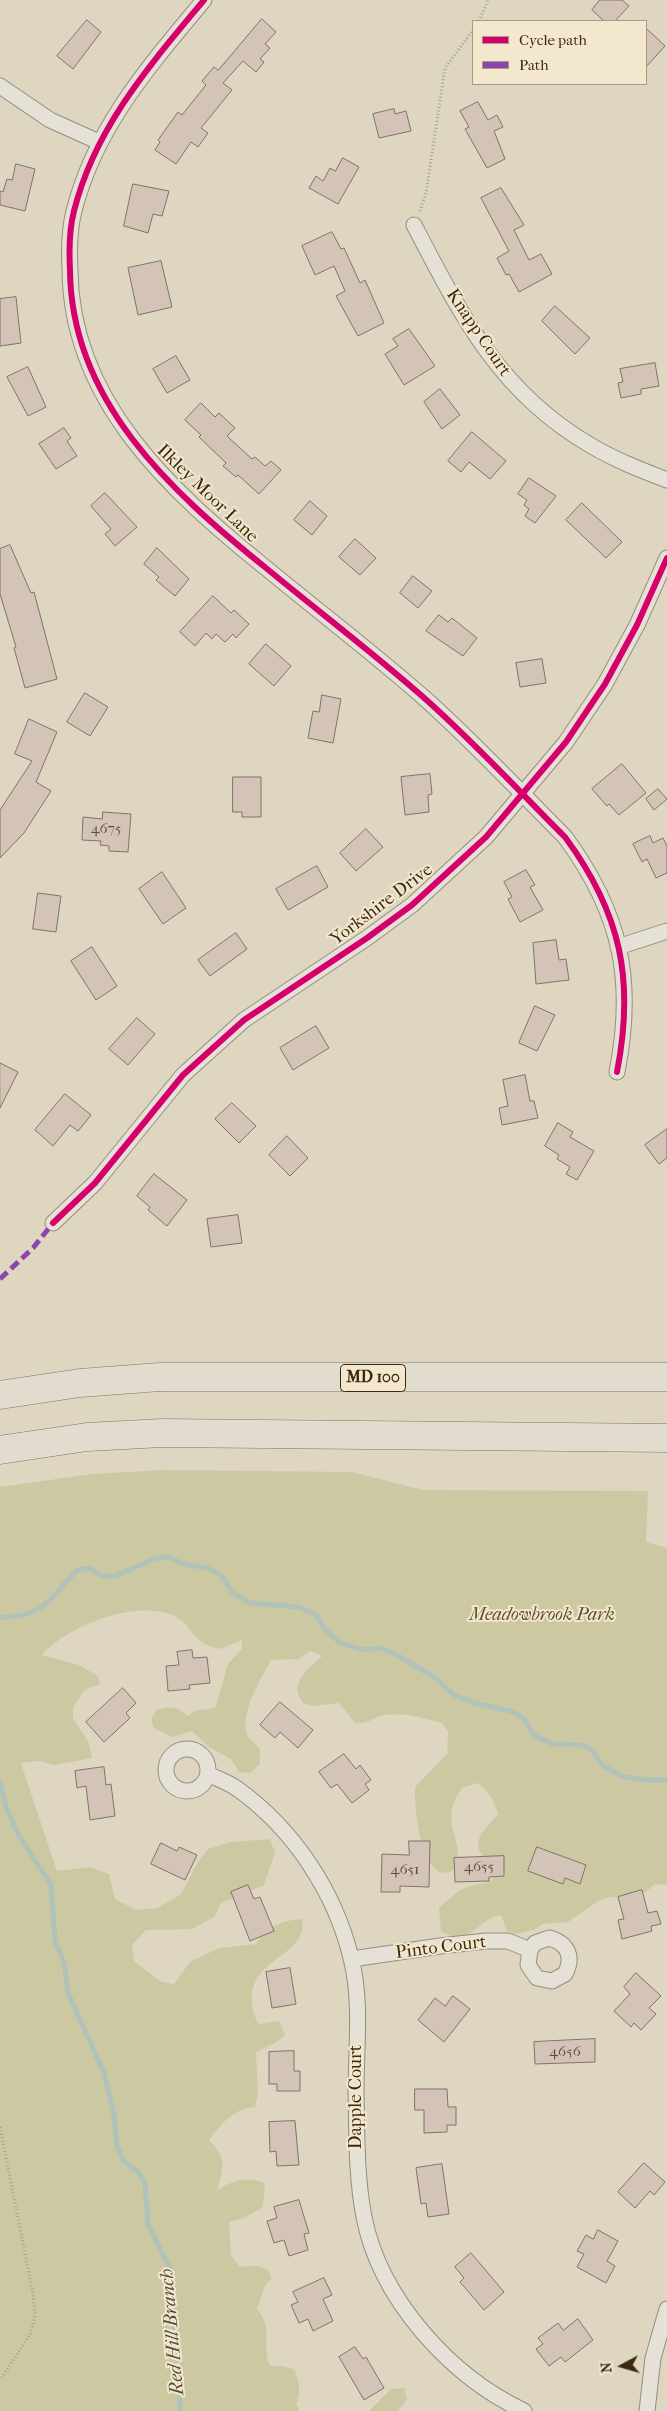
<!DOCTYPE html>
<html>
<head>
<meta charset="utf-8">
<style>
	body { margin:0 }
	#map { position:relative; width:667px; height:2411px; overflow:hidden; background:#dfd6c1; font-family:"IM FELL French Canon",serif }
	canvas { display:block }
	.legend { position:absolute; left:472px; top:20px; width:175px; height:65px; box-sizing:border-box; background:#f3e8ce; border:1px solid #a99b82; margin:0; padding:6px 9px; list-style:none; font-size:15px; color:#3b280f }
	.legend li { display:flex; align-items:center; gap:10px; height:25px }
	.legend b { width:25px; border:1px solid #a99b82 }
	.north { position:absolute; left:597px; top:2341px; width:50px; height:50px; -webkit-text-stroke:4px #f3e8ce; paint-order:stroke; rotate:264deg; font-size:14px; font-weight:700; line-height:20px; text-align:center; color:#3b280f }
	.north::after { content:''; display:block; margin:auto; width:18px; height:22px; background:#3b280f; clip-path:polygon(50% 0,100% 100%,50% 72%,0 100%) }
</style>
</head>
<body>
<div id="map">
<canvas width="667" height="2411"></canvas>
<ul class="legend">
<li><b style="height:6px;background:#d6006c"></b>Cycle path</li>
<li><b style="height:6px;background:#8e44ad"></b>Path</li>
</ul>
<div class="north">N</div>
</div>
<script>
const ctx = document.querySelector('canvas').getContext('2d');
ctx.lineJoin = 'round';
function fillPath(path, color) { ctx.fillStyle = color; ctx.fill(path, 'evenodd'); }
function strokePath(path, color, width, dash) { ctx.strokeStyle = color; ctx.lineWidth = width; ctx.lineCap = dash ? 'butt' : 'round'; ctx.setLineDash(dash || []); ctx.stroke(path); }
function write(font, color, halo, rows, align = 'center') {
  ctx.font = font + ' "IM FELL French Canon",serif'; ctx.lineWidth = 4; ctx.setLineDash([]); ctx.textBaseline = 'middle'; ctx.strokeStyle = halo; ctx.fillStyle = color; for (const [text, x, y, turn = 0] of rows) {
    ctx.save(); ctx.translate(x, y); ctx.rotate((+turn || 0) * Math.PI / 180); ctx.textAlign = isNaN(turn) ? turn : align; if (halo) ctx.strokeText(text, 0, 0); ctx.fillText(text, 0, 0); ctx.restore();
  }
}
fillPath(new Path2D(`
	M163,1470l189,2 71,18 225,1 -2,51 21,6v337l-12,-1 -14,12 -30,1 -11,3 -32,22 -25,2 -9,6 -19,4 -8,-3 -6,-16c-23,3 -31,34 -60,16l-2,-23c9,-8 17,-17 28,-21 16,-6 23,0 33,-17 -32,-23 -26,-29 -2,-56 -4,-12 -9,-24 -21,-31l-15,5c-6,9 -11,18 -11,29 0,16 23,61 -12,55 -21,-16 -24,-61 -24,-85l32,-33 1,-22 -6,-9c-19,-5 -38,-11 -58,-8 -12,2 -13,9 -29,8l-16,-20 -25,3 -10,-2c-17,-20 3,-34 18,-48l-12,-5 -11,8 -28,1c-9,17 -35,58 -22,78 3,4 8,7 11,11v15l-10,9 -11,-1 -8,-13 -22,-12 -17,-16 -20,6 -18,-9 -3,-8 5,-10c14,-4 21,-4 32,6l6,-5 21,-3 13,-44 14,-15v-9l-22,9c-7,-2 -16,-4 -21,-9 -7,-6 -13,-18 -21,-22 -36,-22 -112,8 -136,37l37,10 19,11 2,8 -15,6 -12,17v11l16,25 3,15 -39,7 -13,-4 -19,2 36,108 34,-4 18,7 6,25 22,11 21,-2 23,-14 17,-32 10,-13 23,-7 39,-3 5,14 -11,32 -43,18 -7,14 -22,12 -46,1 -14,15 2,16 26,20 14,3 16,-22 29,-14 37,-4c15,-18 22,-23 46,-25 7,44 -72,37 -44,105l21,-3 6,14 -10,8 -19,9 2,42 -3,13c-22,2 -33,16 -46,33 18,18 15,28 8,50 19,-10 26,-14 48,-7l-2,24 -19,11 -15,4 2,33 9,12c12,-1 30,-4 31,12l-6,7 -8,23c17,18 4,36 13,57h12l12,3c6,12 7,22 2,35l4,7h-300v-924l92,-13z
	M404,2388l3,11 -9,12h-29l22,-22z`), '#ccc9a2');
strokePath(new Path2D(`
	M0,1618c8,-2 16,-1 23,-3 27,-7 36,-27 54,-45l12,-2 13,8h13l40,-17 12,-2 17,7 24,4 14,8 10,16 17,11 50,4 17,8 8,13 15,14 23,8 18,-2 17,7 37,22 20,18 21,8 36,8 12,7 12,18 18,8 31,1 10,7 8,13 19,11 25,4h21
	M0,1782l6,25 12,27 33,51 4,56 9,22 4,30 36,80 10,42 3,31 6,14 15,12 7,11 3,41 22,45 5,60 5,30v52`), '#b0c2ba', 5);
const building = new Path2D(`
	M600,0h22l7,6 -14,15h-11l-12,-11z
	M262,19l14,13 -11,12 5,4 -10,11 4,3 -8,10 -13,-11 -20,22 9,7 -31,38 7,5 -10,14 -7,-5 -15,22 -21,-14 5,-8 -2,-2 20,-28 4,3 24,-30 -4,-4 12,-14 4,3z
	M87,20l14,12 -28,37 -16,-13z
	M646,28l19,18 -19,21z
	M478,102l10,18 9,-5 6,12 -9,4 11,28 -18,9 -22,-39 4,-2 -9,-16z
	M394,109l1,5 11,-3 5,20 -32,7 -6,-24z
	M343,158l16,9 -21,37 -29,-16 7,-12 7,5 7,-13 5,3z
	M16,164l19,5 -10,42 -25,-6v-14l3,1 4,-13 5,1z
	M133,184l36,7 -7,25 -9,-2 -5,19 -24,-7z
	M501,188l23,37 -10,5 15,30 12,-6 11,20 -33,18 -10,-18 -3,1 -9,-17 12,-7 -28,-53z
	M332,232l9,17 3,-1 16,35 5,-3 19,43 -26,13 -22,-40 9,-5 -11,-25 -19,9 -13,-29z
	M161,261l11,46 -34,8 -10,-47z
	M16,297l5,46 -21,3v-47z
	M555,306l35,32 -15,16 -33,-33z
	M409,329l26,37 -31,19 -19,-31 13,-8 -5,-7z
	M176,356l14,24 -23,13 -14,-24z
	M655,363l4,23 -18,3v5l-20,4 -3,-15 5,-1 -3,-13z
	M28,367l18,40 -18,9 -21,-39z
	M440,389l20,26 -18,14 -18,-27z
	M201,403l14,14 4,-4 16,15 -8,8 25,23 3,-2 10,9 6,-5 10,9 -22,24 -21,-19 -2,2 -13,-11 3,-3 -27,-26 2,-2 -16,-15z
	M64,428l7,10 -4,3 10,15 -21,13 -17,-25z
	M472,432l34,29 -16,18 -21,-17 -8,10 -13,-11z
	M529,478l27,18 -21,27 -10,-7 4,-7 -5,-4 3,-5 -9,-6z
	M105,493l32,34 -22,19 -10,-12 6,-5 -20,-23z
	M310,501l17,15 -15,19 -18,-15z
	M582,503l40,39 -16,16 -40,-38z
	M355,539l21,19 -16,17 -21,-18z
	M10,545l21,48 3,-1 23,87 -32,9 -11,-40 2,-1 -16,-53v-45z
	M157,548l32,31 -14,17 -19,-16 3,-3 -15,-13z
	M413,576l19,15 -14,17 -18,-15z
	M213,596l18,17 3,-3 15,14 -13,14 -3,-4 -8,8 -9,-8 -4,5 -6,-6 -11,13 -15,-14z
	M439,615l9,7 4,-4 25,20 -14,18 -37,-25z
	M266,644l25,22 -17,20 -25,-22z
	M542,659l4,24 -26,4 -4,-24z
	M85,693l23,14 -18,29 -23,-14z
	M322,695l19,4 -8,44 -25,-5 5,-27 6,1z
	M29,719l28,13 -21,50 15,9 -27,42 -24,25v-48l32,-49 -17,-7z
	M622,764l24,29 -27,22 -10,-11 -2,2 -15,-17z
	M430,774l2,20 -4,1 1,17 -24,3 -4,-38z
	M233,777h28v40h-19v-5h-9z
	M658,789l9,10 -13,11 -8,-11z
	M103,812l28,2 -3,38 -19,-1v-5l-9,-1 1,-4 -19,-1 1,-23 19,2z
	M366,829l17,18 -27,24 -16,-18z
	M650,836l3,7 10,-5 4,8v27l-11,5 -9,-19 -5,3 -9,-18z
	M317,866l11,21 -40,23 -12,-21z
	M526,870l9,15 -5,2 13,23 -23,12 -12,-23 4,-2 -8,-15z
	M162,872l24,36 -23,16 -24,-35z
	M38,893l23,3 -5,36 -23,-3z
	M236,933l11,16 -37,27 -12,-16z
	M556,940l3,20 7,-1 3,21 -33,4 -3,-41z
	M92,947l25,39 -21,14 -25,-39z
	M535,1006l20,9 -18,36 -18,-8z
	M137,1018l18,16 -27,31 -19,-16z
	M316,1026l13,22 -36,22 -13,-22z
	M0,1063l18,9 -18,36z
	M525,1075l5,26h4l4,17 -36,7 -3,-17 9,-2 -5,-26z
	M65,1094l26,21 -13,16 -8,-6 -17,21 -18,-16z
	M232,1103l24,23 -17,17 -24,-24z
	M558,1123l15,9 -3,5 24,14 -17,29 -11,-6 4,-7 -13,-8 2,-4 -14,-9z
	M667,1129v29l-8,6 -14,-19z
	M287,1136l21,22 -18,18 -21,-21z
	M154,1174l33,26 -20,26 -19,-16 2,-3 -13,-11z
	M238,1215l4,28 -31,4 -4,-28z
	M192,1650l1,8 14,-1 3,26 -21,2 1,4 -22,2 -2,-25 13,-1 -2,-13z
	M123,1688l13,15 -10,10 4,5 -26,24 -18,-20z
	M280,1702l33,28 -15,18 -18,-16 -5,6 -15,-13z
	M344,1754l12,15 4,-4 11,15 -6,4 4,6 -17,13 -15,-19 -6,4 -12,-16z
	M104,1767l2,18 5,-1 4,32 -25,4 -4,-34 -9,2 -2,-17z
	M409,1841h21l-1,46 -29,-1v6h-19l1,-38 27,1z
	M161,1843l16,8 2,-4 18,8 -12,25 -34,-16z
	M537,1847l49,18 -6,19 -15,-6 -2,6 -35,-13z
	M504,1856v20l-15,1v4l-34,1 -1,-24z
	M248,1885l6,14 6,-2 14,34 -24,10 -19,-49z
	M642,1890l6,23 9,-2 4,13 -10,2 1,5 -30,8 -4,-19 6,-1 -6,-22z
	M290,1968l6,36 -24,4 -6,-36z
	M636,1973l25,23 -12,12 7,6 -15,16 -7,-7 -3,4 -17,-16 16,-17 -6,-7z
	M453,1996l17,13 -26,33 -26,-22 17,-22 10,8z
	M595,2039v23l-60,2 -1,-22z
	M294,2051v20h6v20h-23v-7h-8v-32z
	M415,2089h32l1,18h8v18h-9v7l-23,1v-23h-9z
	M295,2121l4,44 -22,1 -1,-15 -6,1 -1,-30z
	M644,2163l21,19 -11,13 -4,-4 -15,17 -17,-16z
	M442,2164l7,50 -21,3 -2,-14 -5,1 -5,-36z
	M299,2200l10,33 -5,1 4,16 -19,6 -5,-16 -10,3 -7,-22 10,-3 -3,-11z
	M598,2230l20,11 -11,20 8,5 -9,17 -29,-16 7,-13 -7,-3 9,-16 7,4z
	M471,2253l33,39 -20,18 -24,-28 4,-4 -9,-11z
	M324,2278l8,17 -9,4 10,22 -20,10 -5,-12 -9,4 -8,-18 7,-3 -5,-10z
	M578,2319l15,21 -28,22 -4,-5 -12,9 -13,-17 7,-5 -5,-6 20,-15 5,7z
	M355,2347l8,12 3,-2 18,31 -20,12 -25,-43z`);
fillPath(building, '#d4c3b7');
strokePath(building, '#7d7567', 1);
const minor = new Path2D(`
	M204,0c-54,65 -109,127 -130,211 -5,19 -5,40 -4,59 1,132 102,222 196,298 52,43 106,84 156,128 50,44 96,94 143,141 56,76 70,143 52,235
	M0,86l50,34 49,22
	M414,225c47,90 85,167 176,220 25,15 51,25 77,35
	M618,947l49,-16
	M53,1223l42,-40 88,-108 61,-55 123,-82 45,-33 74,-68 80,-95 39,-58 32,-59 30,-67
	M166 1770a21 21 0 1 1 42 0a21 21 0 1 1-42 0Z
	M208,1774c10,5 22,9 31,16 55,40 96,102 112,168 11,43 5,90 5,133 1,42 0,85 8,126 16,82 86,159 160,194
	M352,1959l88,-13 46,-5h22l22,9 5,-7 14,-5c19,5 25,19 16,36l-13,7 -15,-3 -9,-13 2,-15
	M647,2411l6,-53 14,-49`);
const motorway = new Path2D(`
	M0,1395l80,-12 80,-6h507
	M0,1450l87,-13 75,-4 505,5`);
strokePath(minor, '#958d7e', 17);
strokePath(motorway, '#7d7567', 29);
strokePath(new Path2D(`
	M479,21l9,-21
	M420,211l6,-18 19,-125 28,-38
	M0,2127l33,167 2,21 -4,18 -31,47`), '#a6a096', 3, [1, 2.5]);
strokePath(minor, '#e6e1d6', 15);
strokePath(motorway, '#e2dccf', 28);
strokePath(new Path2D(`
	M0,1279l33,-31 20,-25`), '#8e44ad', 5, [10, 5]);
strokePath(new Path2D(`
	M204,0c-54,65 -109,127 -130,211 -5,19 -5,40 -4,59 1,132 102,222 196,298 52,43 106,84 156,128 50,44 96,94 143,141 56,76 70,143 52,235
	M53,1223l42,-40 88,-108 61,-55 123,-82 45,-33 74,-68 80,-95 39,-58 32,-59 30,-67`), '#d6006c', 6);
write('15px', '#614f39', null, [
	["4675",106,829],
	["4655",479,1867],
	["4651",405,1870],
	["4656",565,2052]
]);
for (const [x, y, w] of [
	[373,1378,65]
]) { const box = new Path2D(); box.roundRect(x - w / 2, y - 13.5, w, 27, 4); ctx.fillStyle = '#f3e8ce'; ctx.fill(box); strokePath(box, '#3b280f', 1); }
write('bold 16px', '#3b280f', null, [
	["MD 100",373,1378]
]);
write('18px', '#3b280f', '#f3e8ce', [
	["Knapp Court",478,333,56],
	["Ilkley Moor Lane",207,494,44],
	["Yorkshire Drive",382,905,-37],
	["Pinto Court",441,1948,-7],
	["Dapple Court",357,2097,-90]
]);
write('italic 18px', '#5c4e2e', '#f3e8ce', [
	["Meadowbrook Park",542,1616]
]);
write('italic 19px', '#534c39', '#f3e8ce', [
	["Red Hill Branch",173,2332,-95]
]);
</script>
</body>
</html>
